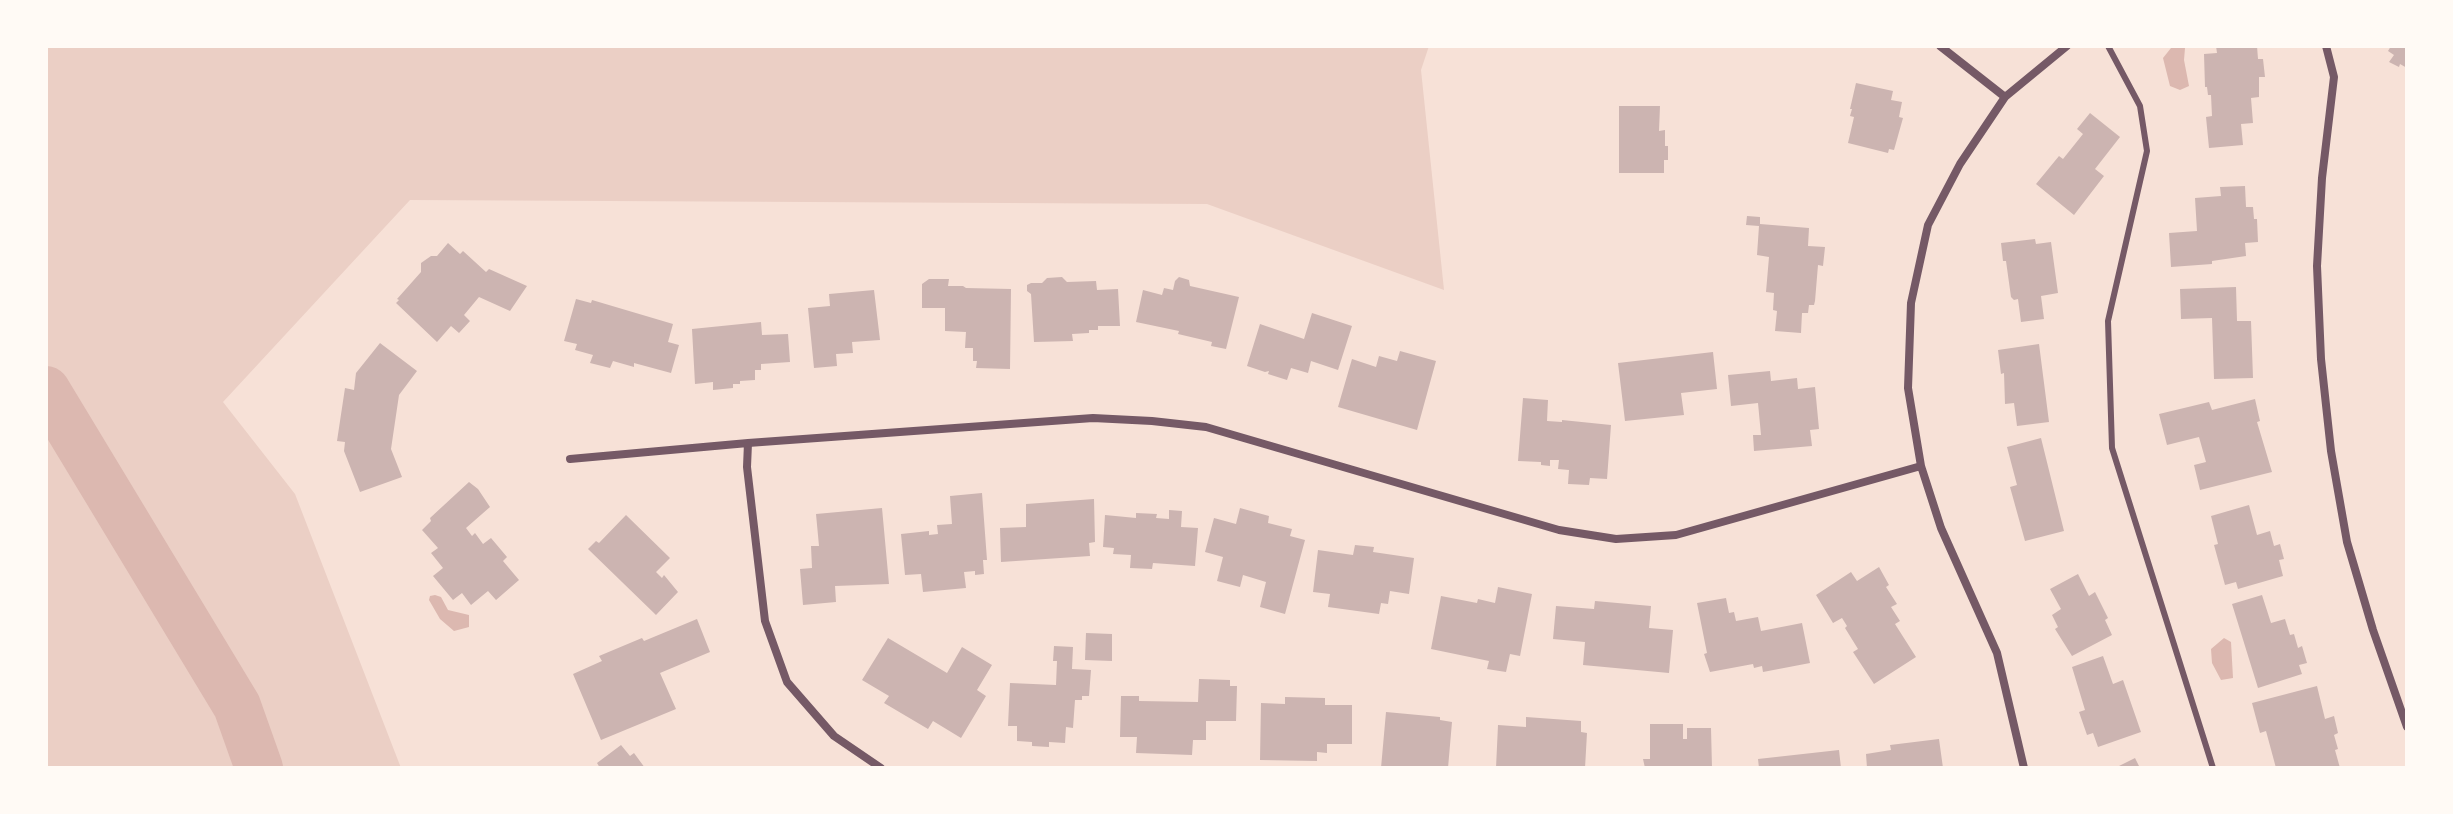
<!DOCTYPE html>
<html>
<head>
<meta charset="utf-8">
<style>
	body { margin:0 }
	#map { position:relative; width:2453px; height:814px; overflow:hidden; background:#f7e1d7; font-family:"DM Sans",sans-serif }
	canvas { display:block }
	.frame { position:absolute; inset:0; border:48px solid #fffaf5; pointer-events:none }
</style>
</head>
<body>
<div id="map">
<canvas width="2453" height="814"></canvas>
<div class="frame"></div>
</div>
<script>
const ctx = document.querySelector('canvas').getContext('2d');
ctx.lineJoin = 'round';
function fillPath(path, color) { ctx.fillStyle = color; ctx.fill(path, 'evenodd'); }
function strokePath(path, color, width, dash) { ctx.strokeStyle = color; ctx.lineWidth = width; ctx.lineCap = dash ? 'butt' : 'round'; ctx.setLineDash(dash || []); ctx.stroke(path); }
fillPath(new Path2D(`
	M46,46h1383l-8,24 23,220 -237,-86 -797,-4 -187,202 72,92 106,274h-355z`), '#ebcfc5');
fillPath(new Path2D(`
	M2171,48h14l-1,12 5,26 -9,4 -10,-4 -7,-28z
	M435,595l6,2 7,13 21,5v12l-15,4 -14,-12 -11,-19 1,-4z
	M2224,638l7,4 2,36 -12,2 -9,-17 -1,-14z`), '#dcb8b0');
strokePath(new Path2D(`
	M46,390l191,316 22,62`), '#dcb8b0', 48);
fillPath(new Path2D(`
	M2216,46h41l1,13h5l2,18h-6v20l-8,1 2,25 -12,1 2,21 -34,3 -3,-31 6,-1 -1,-21h-3l-1,-8h-2l-1,-33 13,-1z
	M2391,46h16v22l-7,-4 -1,3 -10,-5 5,-7 -6,-4z
	M1856,83l37,8 -2,9 11,2 -3,15 4,1 -9,32 -5,-1 -1,4 -40,-10 6,-26 -4,-1 2,-7h-2z
	M1619,106h41l-1,25 6,-1v16h3v14h-4v13h-45z
	M2090,113l30,24 -25,32 9,7 -30,39 -38,-31 23,-28 4,3 20,-25 -6,-5z
	M2245,186l1,21h7l1,12h3l1,23 -13,1 1,13 -34,5v3l-41,3 -2,-34 28,-2 -2,-33 26,-2 -1,-9z
	M1747,216l13,1v7l49,4 -1,18 17,1 -2,19 -5,-1 -3,36 -1,4h-5l-1,8h-6l-1,20 -26,-2 2,-20 -4,-1 1,-17 -8,-1 3,-35 -12,-2 2,-29 -13,-1z
	M2035,239l1,5 15,-2 7,51 -17,3 3,23 -23,3 -3,-23 -4,1 -3,-3 -5,-36h-3l-2,-18z
	M448,243l12,11 3,-3 23,21 3,-3 38,17 -17,25 -31,-14 -15,18 6,6 -11,12 -8,-7 -14,16 -41,-39 3,-3 -2,-1 24,-27v-9l10,-7h6z
	M1062,277l5,5 29,-1 1,9 21,-1 2,37h-22v4h-9v3l-17,1 1,7 -39,1 -3,-48 -4,-3v-6l4,-2h11l5,-5z
	M1179,277l10,3 1,6 49,11 -13,52 -15,-3 1,-4 -34,-8 1,-3 -43,-9 7,-32 19,5 2,-7 9,2 2,-9z
	M929,279h20l-1,7h15l3,2 45,1 -1,80 -34,-1 1,-7h-4v-13h-8l1,-16 -21,-1v-23h-23v-24z
	M2236,287l1,34h14l2,57 -39,1 -2,-61 -31,1 -1,-30z
	M874,290l6,50 -28,2 1,11 -17,1 1,12 -23,2 -6,-60 22,-2 -1,-12z
	M576,299l15,4 1,-3 81,24 -5,18 11,3 -8,28 -37,-10v4l-21,-6 -3,7 -20,-5 3,-8 -18,-5 2,-6 -13,-3z
	M1312,313l40,13 -14,44 -27,-9 -3,12 -17,-5 -4,12 -19,-6 1,-3 -4,1 -18,-6 13,-42 44,15z
	M761,322l1,13 26,-1 2,28 -29,2v6h-6v10l-15,1v3h-7v4l-20,2v-8l-18,2 -3,-55z
	M380,343l37,28 -18,24 -8,54 11,28 -42,15 -16,-41 1,-9 -8,-1 8,-53 9,2 2,-17z
	M2039,344l10,78 -32,4 -3,-23 -9,1 -1,-31 -3,1 -3,-24z
	M1400,351l36,10 -19,69 -79,-23 14,-48 24,8 3,-11 18,5z
	M1713,352l4,37 -36,4 3,22 -59,6 -7,-58z
	M1770,371l1,10 26,-3 1,11 17,-2 4,42 -9,1 2,16 -58,5 -1,-16h8l-3,-32 -27,3 -3,-31z
	M1523,398l25,2 -1,21 15,1v-2l49,5 -4,54 -17,-1 -1,7 -21,-1 1,-14 -11,-1 1,-9h-9v6l-9,-1v-3l-23,-1z
	M2255,399l5,22 -3,1 15,50 -72,18 -6,-25 12,-3 -7,-25 -32,8 -8,-31 50,-12 3,8z
	M2041,438l23,93 -39,10 -15,-54 7,-2 -10,-38z
	M469,482l9,7 12,18 -24,21 6,8 3,-3 8,11 8,-6 16,19 -4,4 16,19 -23,20 -8,-9 -17,14 -9,-12 -9,7 -20,-24 10,-8 -12,-15 7,-5 -16,-18 9,-9 -1,-3z
	M982,493l5,67h-4l1,14 -9,1v-4l-11,1 2,16 -43,4 -2,-18 -16,1 -4,-41 28,-3v4l9,-1 -1,-9 15,-1 -2,-28z
	M1094,499l1,43 -6,1 1,13 -89,6 -1,-34 26,-1v-23z
	M2249,505l8,30 13,-4 4,15 6,-2 4,15 -5,1 4,16 -45,13 -2,-7 -11,3 -11,-40 4,-1 -7,-28z
	M882,508l7,76 -54,2 1,16 -33,3 -3,-36 12,-1 -1,-22h8l-3,-32z
	M1240,508l29,8 -1,7 24,6 -2,7 15,4 -20,74 -25,-7 6,-25 -23,-7 -3,12 -23,-6 6,-24 -18,-5 9,-34 22,6z
	M1169,510l13,1 -1,16 17,1 -3,38 -42,-3 -1,6 -22,-1 1,-13 -18,-1 1,-6 -11,-1 2,-32 31,3v-5l21,1 -1,4 13,1z
	M626,515l44,43 -14,14 6,6 2,-3 14,17 -22,23 -68,-66 8,-8 3,2z
	M1355,545l19,2 -1,5 41,6 -5,36 -19,-3 -2,13 -7,-1 -2,11 -51,-7 2,-13 -17,-2 5,-42 35,5z
	M1879,567l10,18 -3,2 11,17 -6,3 9,14 -5,3 21,33 -42,27 -21,-32 5,-3 -13,-21 2,-2 -5,-8 -9,5 -17,-28 35,-23 6,9z
	M2078,574l11,22 6,-4 13,26 -3,2 7,15 -40,21 -17,-27 3,-2 -6,-12 9,-6 -11,-20z
	M1498,587l34,7 -12,62 -10,-2 -4,18 -19,-3 2,-8 -58,-12 10,-53 36,7 1,-4 17,4z
	M2262,595l9,28 14,-4 5,16 4,-1 4,14 4,-2 5,17 -8,2 3,9 -44,14 -26,-84z
	M1726,598l3,15 5,-1 2,9 22,-4 3,14 41,-8 8,40 -47,9 -1,-6 -8,2 -1,-4 -43,8 -6,-18 3,-1 -10,-50z
	M1595,601l56,5 -2,22 24,2 -4,43 -86,-8 2,-23 -32,-3 3,-33 38,3z
	M697,619l13,33 -50,21 16,36 -75,31 -28,-66 29,-13 -3,-5 43,-18 2,3z
	M1086,633l26,1v27l-27,-1z
	M888,638l59,35 15,-26 30,18 -15,25 9,6 -25,42 -28,-17 -5,8 -44,-26 5,-7 -27,-16z
	M1054,646l19,1 -1,22 19,1 -2,26h-7v4h-7l-2,28 -7,-1 -1,16 -16,-1v5l-17,-1v-4l-15,-1v-15h-9l2,-43 46,2 1,-24h-4z
	M2103,656l10,28 10,-4 18,52 -43,15 -5,-14 -6,2 -8,-23 6,-2 -13,-43z
	M1199,679l31,1v6h7l-1,35h-30v19h-13l-1,15 -56,-2 1,-16h-17l1,-41h18v5l59,1z
	M2317,686l8,33 9,-3 4,17 -4,2 4,14 -3,1 5,18h-64l-10,-37 -6,2 -8,-30z
	M1285,697l40,1v7h27v39h-25v9l-10,-1v9l-57,-1 1,-57 24,1z
	M1386,712l54,5v3l12,2 -4,46h-67z
	M1526,717l55,4v11l6,1 -2,35h-89l2,-43 28,2z
	M1650,724h33v15h4v-11h24l1,40h-67l-2,-9h7z
	M1939,739l4,29h-76l-1,-14 25,-4 -1,-5z
	M621,745l9,11 4,-3 11,15h-45l-3,-5z
	M1839,750l2,18h-82l-1,-9z
	M2135,758l5,10h-25z`), '#ccb4b1');
strokePath(new Path2D(`
	M2108,46l32,60 7,45 -39,170 4,127 101,320`), '#755966', 6);
strokePath(new Path2D(`
	M1940,46l65,51
	M2326,46l8,31 -12,101 -5,88 4,93 10,92 16,91 26,88 34,97
	M748,443l-1,24 18,154 22,61 47,54 47,32
	M570,459l178,-16 345,-25 59,3 54,6 353,103 57,9 60,-4 245,-69
	M2024,768l-27,-115 -56,-125 -20,-62 -13,-78 3,-85 17,-78 32,-61 45,-67 62,-51`), '#755966', 8);
</script>
</body>
</html>
